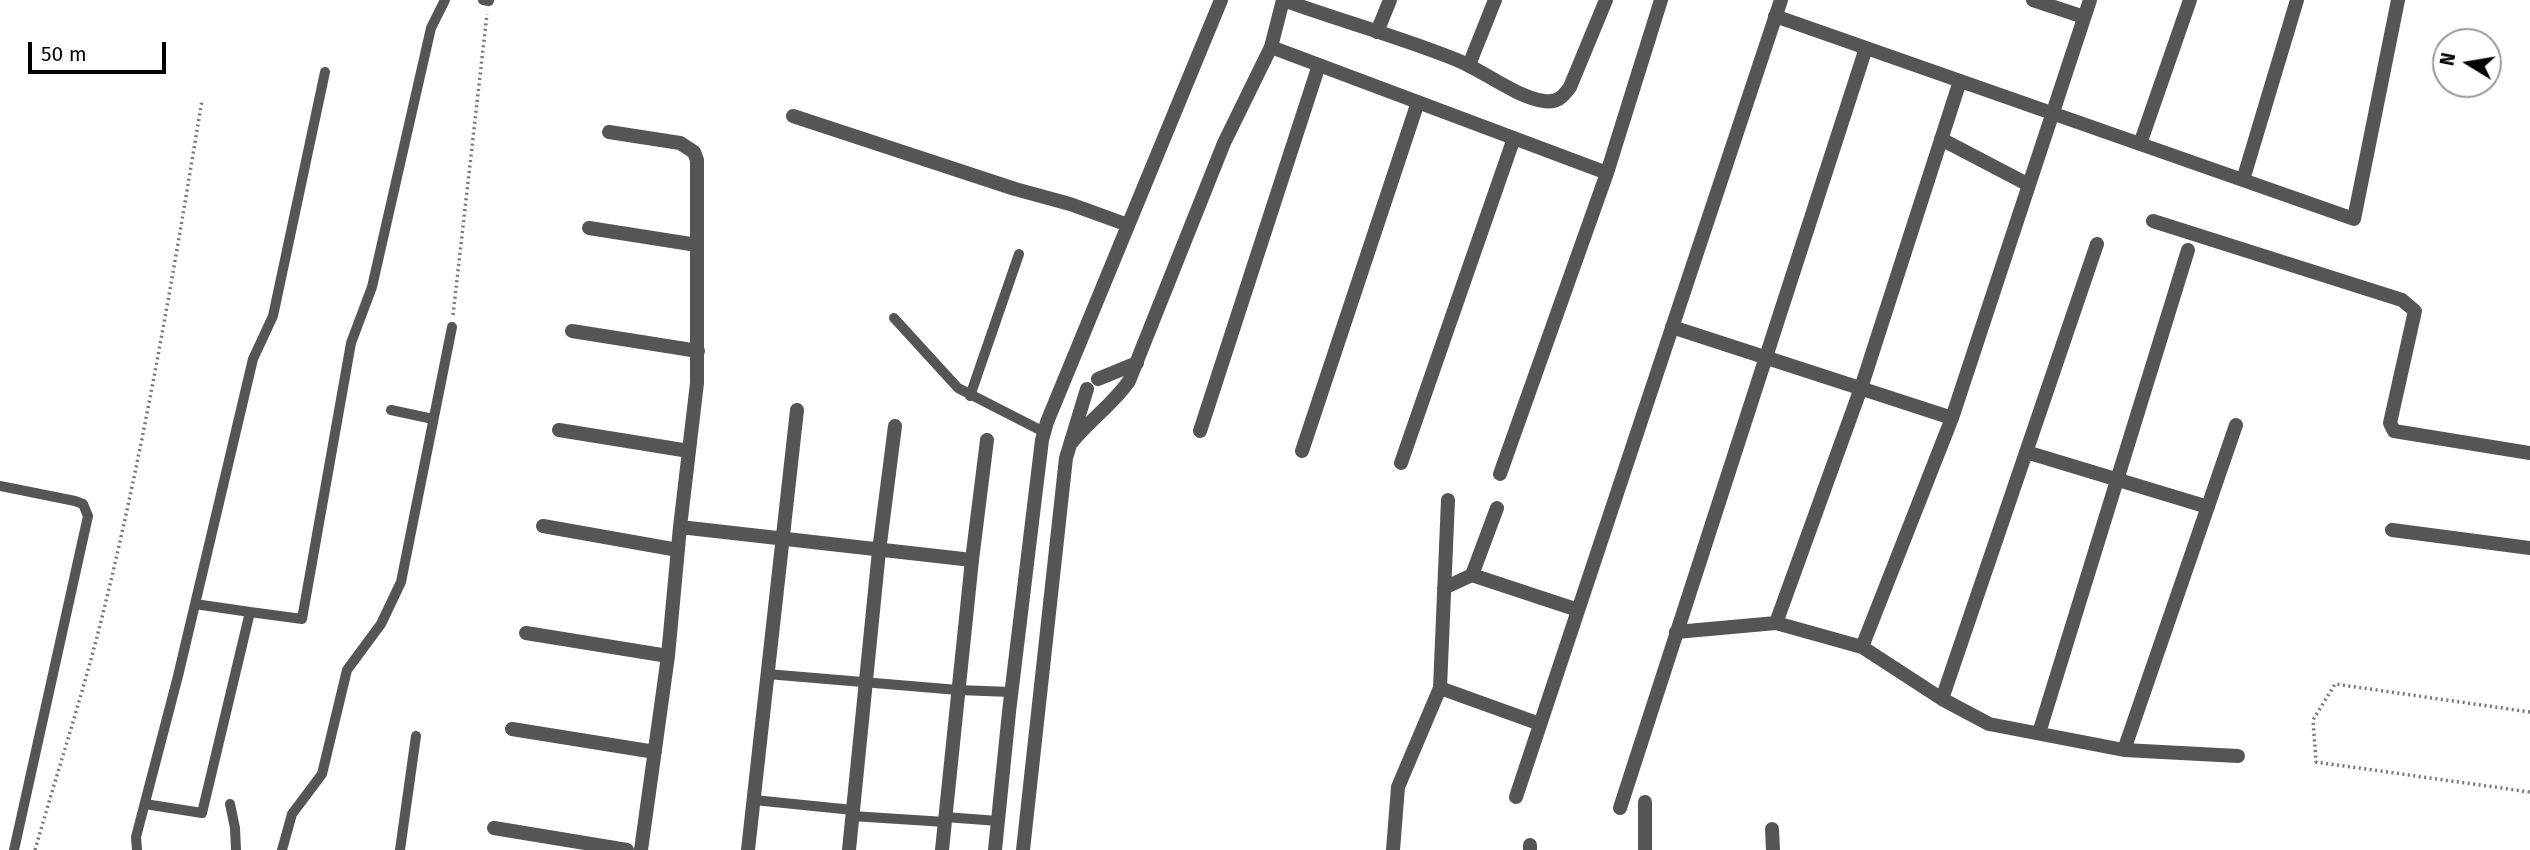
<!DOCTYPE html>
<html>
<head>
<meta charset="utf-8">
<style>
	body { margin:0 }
	#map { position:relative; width:2530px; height:850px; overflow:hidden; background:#fff; font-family:"Fira Sans",sans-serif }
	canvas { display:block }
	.north { position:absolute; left:2432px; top:28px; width:70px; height:70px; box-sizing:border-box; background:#fff; border:2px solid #999; border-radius:50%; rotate:281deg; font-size:19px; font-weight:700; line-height:28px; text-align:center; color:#000 }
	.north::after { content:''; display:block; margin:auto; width:24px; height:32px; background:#000; clip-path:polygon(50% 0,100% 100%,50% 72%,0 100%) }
	.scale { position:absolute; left:28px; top:42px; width:138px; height:32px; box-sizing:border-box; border:4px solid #000; border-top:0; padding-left:9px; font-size:21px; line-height:24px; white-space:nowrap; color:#000; -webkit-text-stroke:5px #fff; paint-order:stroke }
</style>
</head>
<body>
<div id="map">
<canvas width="2530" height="850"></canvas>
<div class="north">N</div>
<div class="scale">50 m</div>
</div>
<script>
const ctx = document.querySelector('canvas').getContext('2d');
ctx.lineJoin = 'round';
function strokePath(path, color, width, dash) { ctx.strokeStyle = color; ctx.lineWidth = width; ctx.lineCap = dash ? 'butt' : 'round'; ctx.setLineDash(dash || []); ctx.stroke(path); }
strokePath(new Path2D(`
	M453,315l34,-301
	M2530,712l-195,-28 -22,36 3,42 214,30
	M35,850c23,-81 50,-162 70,-245 41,-167 69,-335 97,-505`), '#777', 3.5, [2, 3.5]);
strokePath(new Path2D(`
	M483,0l6,1
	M894,318l64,70 86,44
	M970,396l49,-142
	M391,410l42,9
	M0,486l75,15 8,3 5,12 -74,334
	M250,612l52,7 49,-276 21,-56 59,-259 14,-28
	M767,674l191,16 53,2
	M754,800l99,10
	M145,804l57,9 48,-201 -55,-8
	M230,804l5,24 1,22
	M852,816l93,6
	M945,817l53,4
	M137,850l-1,-13 42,-161 75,-317 20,-43 52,-244
	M282,850l10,-36 30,-40 25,-104 34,-46 20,-42 51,-255
	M400,850l16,-114`), '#555', 10);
strokePath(new Path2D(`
	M1283,0c58,21 117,37 174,60 27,11 59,37 87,41 13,2 19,-4 26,-14l36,-87
	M2033,0l51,17
	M1775,16l579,203 44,-219
	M1377,32l13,-32
	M1271,47l336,126
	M1469,65l26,-65
	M793,116l222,73 55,15 58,21
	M609,132l71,11 14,9 3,8v223l-17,144 -12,129 -27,194
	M1941,139l88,46
	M2140,144l50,-144
	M2243,180l54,-180
	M2153,221l249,79 13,11 -25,112 4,8 136,22
	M589,228l108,17
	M1672,327l280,91 138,-418
	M572,331l126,20
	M1098,379l39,-16
	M559,430l130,21
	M1200,431l119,-366
	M1072,442c18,-22 41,-38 57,-61l95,-238 47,-96 12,-47
	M1302,451l116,-349
	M2026,452l182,55
	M1401,463l113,-325
	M1500,474l107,-301 54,-173
	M543,526l135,24
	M680,527l292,33
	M2392,530l138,18
	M1472,575l106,35
	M1444,588l28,-13 25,-67
	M1776,623l85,-235 99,-307
	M1676,632l100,-9 86,24 80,52 47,25 135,26 114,6
	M526,633l142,23
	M1862,647l90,-229
	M1440,688l100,36
	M1942,699l155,-455
	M512,729l143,23
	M2039,733l149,-483
	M2124,750l112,-325
	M1516,797l265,-797
	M1620,808l246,-760
	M494,828l133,22
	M1772,829l1,21
	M748,850l49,-440
	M849,850l30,-299 16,-125
	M942,850l30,-290 15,-120
	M995,850l14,-138 33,-272 5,-18 174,-422
	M1023,850l43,-392 21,-69
	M1393,850l5,-63 42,-99 8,-188
	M1530,850v-5
	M1645,850v-48`), '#555', 14);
</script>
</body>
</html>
